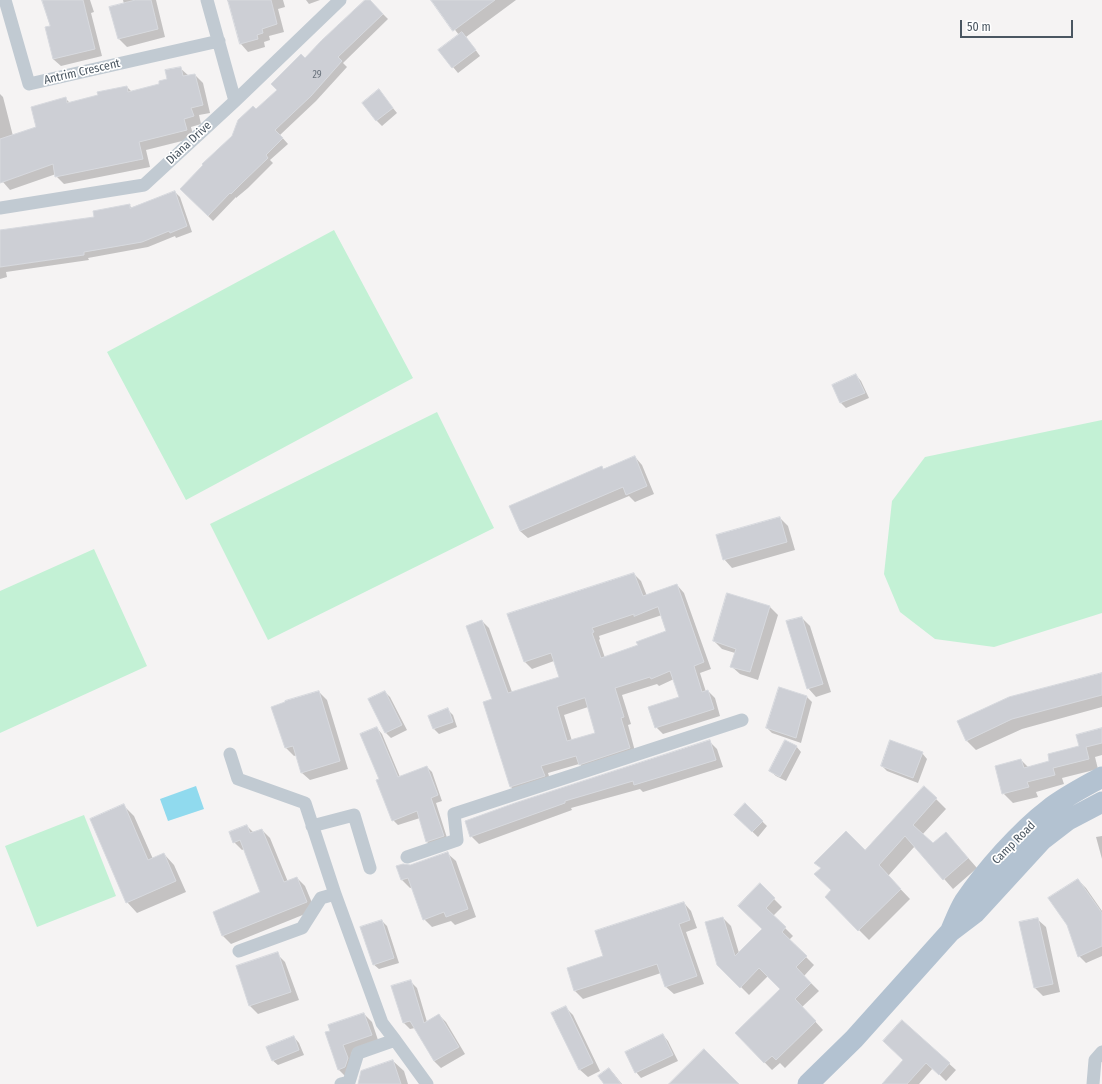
<!DOCTYPE html>
<html>
<head>
<meta charset="utf-8">
<style>
	body { margin:0 }
	#map { position:relative; width:1102px; height:1084px; overflow:hidden; background:#f5f3f3; font-family:"Fira Sans Condensed",sans-serif }
	canvas { display:block }
	.scale { position:absolute; left:960px; top:20px; width:113px; height:18px; box-sizing:border-box; border:2px solid #4a5661; border-top:0; padding-left:5px; font-size:12px; line-height:14px; white-space:nowrap; color:#4a5661; -webkit-text-stroke:3px #fff; paint-order:stroke }
</style>
</head>
<body>
<div id="map">
<canvas width="1102" height="1084"></canvas>
<div class="scale">50 m</div>
</div>
<script>
const ctx = document.querySelector('canvas').getContext('2d');
ctx.lineJoin = 'round';
function fillPath(path, color) { ctx.fillStyle = color; ctx.fill(path, 'evenodd'); }
function strokePath(path, color, width, dash) { ctx.strokeStyle = color; ctx.lineWidth = width; ctx.lineCap = dash ? 'butt' : 'round'; ctx.setLineDash(dash || []); ctx.stroke(path); }
function write(font, color, halo, rows, align = 'center') {
  ctx.font = font + ' "Fira Sans Condensed",sans-serif'; ctx.lineWidth = 3.5; ctx.setLineDash([]); ctx.textBaseline = 'middle'; ctx.strokeStyle = halo; ctx.fillStyle = color; for (const [text, x, y, turn = 0] of rows) {
    ctx.save(); ctx.translate(x, y); ctx.rotate((+turn || 0) * Math.PI / 180); ctx.textAlign = isNaN(turn) ? turn : align; if (halo) ctx.strokeText(text, 0, 0); ctx.fillText(text, 0, 0); ctx.restore();
  }
}
fillPath(new Path2D(`
	M334,230l79,148 -227,122 -79,-148z
	M437,412l57,116 -226,112 -58,-116z
	M1102,420v193l-108,34 -59,-8 -35,-27 -16,-38 8,-73 33,-44z
	M94,549l53,117 -147,67v-142z
	M84,815l32,81 -79,31 -32,-81z`), '#c3f1d5');
fillPath(new Path2D(`
	M196,786l8,23 -36,12 -8,-22z`), '#90daee');
fillPath(new Path2D(`
	M43,0h47l4,12 -3,1 11,43 -41,10 -8,-7 -2,-33z
	M123,0h33l9,37 -38,10 -8,-8 5,-35z
	M227,0h56l2,7 -7,2 6,23 -15,4 1,4 -6,2 1,5 -17,5 -7,-8 -12,-41z
	M306,0h14l-11,4z
	M366,0h3l19,19 -45,44 4,4 -31,34 -36,34 8,9 -18,16 3,3 -25,25 -12,10v-1l-23,24 -32,-32 52,-52 23,-27 23,-20 26,-30z
	M432,0h84l-50,37 14,19 -22,17 -5,-6 6,-32z
	M180,68l9,8 6,-1 8,8 7,30 -11,2 2,9 -10,3 3,11 -48,12 4,17 -86,17 -8,-8v-2l-46,16 -7,-8 -3,1v-89l3,3 10,39 25,-9 27,-29 5,5 57,-16 5,5 29,-8 8,-4z
	M379,91l18,22 -15,13 -6,-6z
	M175,192l5,5 12,35 -16,6 -1,-2 -27,11 -60,11 1,2 -83,12 1,5 -7,2v-48l95,-13 34,-13 4,4z
	M856,375l5,6 8,17 -23,10 -5,-5 -7,-18z
	M635,457l7,8 12,29 -19,8 -6,-6 -101,42 -8,-7 82,-63 2,2z
	M780,518l8,8 7,24 -63,18 -8,-9z
	M634,574l7,7 6,15 30,-11 7,8 27,76 -11,4 6,19 2,-1 7,7 5,18 -57,18 -7,-7 24,-30 -6,-18 -15,7 -2,-2 -35,11 9,29 -3,1 8,30 -49,16 -8,-7 -31,9 3,10 -33,11 -7,-7 -27,-85 9,-2 -11,-79 7,7 23,64 48,-14 -6,-17 -22,8 -8,-8zM662,615l5,16 -28,15 -34,12 -6,-18 1,-1 -1,-3zM588,707l8,27 -24,7 -8,-26z
	M728,594l42,13 8,8 -20,65 -18,-6 -9,-8 4,-13 -13,-4 -8,-8z
	M802,618l8,8 21,66 -15,5 -8,-9z
	M1102,674v33l-80,22 -46,21 -10,-10z
	M319,692l8,8 21,69 -38,11 -8,-7 -5,-18 -3,1 -8,-8z
	M385,692l5,5 17,33 -16,8 -5,-5 -16,-33z
	M807,697l5,5 -11,41 -29,-10 -5,-5z
	M448,710l5,5 4,12 -18,7 -5,-5 -5,-12z
	M377,728l5,6 18,43 27,-10 5,5 10,29 -6,2 12,38 -16,6 -5,-5 -7,-24 -22,7 -5,-5 -13,-41z
	M1102,729v26l-7,2 3,12 -36,9 2,6 -28,8 2,5 -25,6 -10,-10 18,-33 8,8 22,-6 29,-16z
	M710,742l7,7 6,18 -80,25 -3,-3 -69,19 1,2 -93,34 -8,-8z
	M796,746l5,6 -15,29 -10,-5 -6,-5z
	M922,753l5,6 -9,24 -31,-12 -5,-5z
	M924,787l22,22 -24,26 11,10 22,-2 22,25 -24,21 -38,-43 -27,30 22,23 -41,41 -43,-43 6,-7 -10,-21 -6,-6 49,-12z
	M123,805l11,11 19,43 11,-5 10,11 12,27 -49,21 -10,-11z
	M745,805l22,21 -9,11 -23,-22z
	M247,826l7,7 8,-3 8,8 18,44 9,-4 8,8 10,24 -84,34 -8,-8 -9,-24 48,-19 -18,-44 -2,1 -8,-8z
	M1102,836v23l-6,-22z
	M447,853l9,8 20,56 -21,8 -4,-4 -19,6 -8,-8 -11,-32 -3,1 -8,-8 -4,-13 12,-1z
	M1078,880l8,8 16,23v45l-16,7 -8,-8z
	M760,885l22,22 -9,9 20,20 -4,4 25,25 -10,11 15,15 -17,16 21,23 -38,38 -5,-5 -8,7 -36,-37 45,-44 -13,-13 -19,19 -31,-31 5,-46 8,8 8,27 24,-24z
	M684,903l7,8 6,17 -11,4 18,52 -30,10 -8,-7 -5,-14 -78,26 -8,-8 -7,-22 36,-12z
	M1037,919l9,8 14,65 -17,4 -8,-8z
	M382,921l5,5 12,37 -20,6 -6,-5z
	M277,954l8,8 14,38 -41,14 -8,-8 -13,-39z
	M410,981l7,7 10,34 12,-7 7,7 19,32 -24,14 -7,-7 -19,-33 -5,1 -7,-7z
	M565,1007l8,8 27,56 -12,6 -9,-8z
	M364,1014l8,8 7,21 -28,10 5,14 -10,10 -8,-8 -7,-38z
	M902,1021l54,49 -10,11 -13,-13 -14,16h-29l14,-24z
	M663,1035l5,6 10,20 -37,17 -5,-6z
	M294,1037l5,6 5,12 -26,10 -6,-5z
	M393,1061l11,10 4,13h-49l3,-13z
	M609,1069l5,5 8,10h-17z`), '#0003');
const building = new Path2D(`
	M42,0h41l12,49 -42,10 -8,-32 5,-1z
	M136,0h15l7,29 -40,10 -9,-32z
	M228,0h43l6,24 -15,5 1,4 -6,2 1,4 -18,5z
	M365,0h5l13,14 -45,43 4,4 -31,35 -36,34 8,8 -17,17 2,3 -25,24 -12,12 -1,-1 -22,23 -28,-27 23,-24 -1,-1 30,-28 6,-16 15,-14 3,3 21,-19 -6,-6 30,-30 4,4 16,-17z
	M431,0h64l-42,31z
	M462,32l14,18 -24,18 -14,-18z
	M181,67l2,9 12,-2 8,31 -12,3 3,8 -10,3 3,11 -48,12 4,17 -88,18 -2,-13 -53,19v-44l36,-12 -5,-20 35,-10 1,6 31,-8 -1,-3 30,-6 1,6 31,-8v-3l8,-2 -2,-9z
	M379,89l14,19 -17,13 -14,-18z
	M175,191l12,35 -17,7 -1,-2 -27,11 -58,10v3l-84,12v-37l94,-13 -1,-6 37,-7v4z
	M856,374l9,19 -25,10 -8,-18z
	M635,456l12,30 -21,9 -3,-8 -103,44 -11,-25 93,-40 1,3z
	M780,517l7,25 -64,18 -7,-25z
	M634,573l9,23 34,-12 27,78 -10,4 8,26 6,-2 6,19 -59,19 -7,-21 31,-10 -9,-26 -19,8 -1,-2 -35,11 9,29 -3,1 9,30 -51,17 -3,-9 -35,10 4,10 -35,11 -27,-85 9,-3 -26,-73 16,-6 26,73 51,-16 -8,-24 -27,9 -17,-48zM658,607l8,24 -30,11 2,3 -37,13 -9,-25 2,-1 -2,-4 42,-14v2zM585,698l10,35 -28,8 -10,-34z
	M727,593l43,13 -20,66 -20,-5 6,-18 -23,-8z
	M802,617l21,67 -16,5 -21,-68z
	M1102,673v22l-90,24 -46,22 -9,-20 52,-24z
	M779,687l28,9 -11,42 -30,-10z
	M319,691l21,70 -39,12 -8,-27 -8,2 -14,-41 14,-5v-1z
	M385,691l17,34 -17,8 -17,-34z
	M448,708l5,14 -20,7 -5,-13z
	M377,727l21,50 29,-11 11,29 -7,3 13,38 -18,6 -9,-31 -25,10 -16,-41 3,-1 -19,-45z
	M1102,728v15l-16,4 3,12 -36,9 2,7 -28,7 2,5 -27,7 -7,-28 26,-7 3,9 25,-7 -1,-7 31,-8 -3,-11z
	M710,740l6,20 -82,25 -1,-4 -68,20v2l-95,34 -5,-16 50,-18z
	M785,740l12,6 -17,31 -11,-6z
	M890,740l33,12 -10,26 -32,-12z
	M924,786l13,12 -24,27 20,18 13,-11 22,26 -25,22 -38,-44 -26,29 22,24 -43,42 -33,-34 6,-7 -17,-16 7,-6 -7,-5 32,-32 19,19z
	M745,803l18,18 -11,11 -18,-17z
	M124,804l24,56 16,-7 12,28 -50,22 -36,-84z
	M247,825l3,8 12,-4 22,53 13,-5 10,25 -85,34 -9,-24 47,-20 -20,-52 -7,3 -4,-11z
	M448,852l20,57 -22,8 -2,-5 -21,8 -15,-42 -7,2 -5,-14 7,-2 7,1z
	M1078,879l24,34v33l-24,11 -11,-32 -19,-27z
	M760,883l15,15 -9,10 20,19 -4,5 25,24 -11,11 15,16 -16,16 21,22 -40,39 -4,-4 -8,7 -29,-30 45,-44 -21,-21 -19,20 -23,-23 -12,-43 18,-5 12,39 27,-27 -24,-23z
	M684,902l6,18 -11,4 18,52 -32,11 -8,-23 -83,27 -7,-23 36,-12 -8,-25z
	M1038,918l15,66 -19,4 -15,-66z
	M382,920l12,38 -21,7 -13,-38z
	M278,952l13,40 -42,14 -13,-40z
	M411,980l13,43 15,-9 20,33 -25,14 -24,-40 -7,2 -12,-37z
	M566,1006l27,57 -14,7 -28,-57z
	M364,1013l8,22 -29,10 5,13 -3,9 -7,3 -13,-38 5,-1 -2,-6z
	M902,1020l48,43 -11,12 -13,-12 -19,21h-25l21,-24 -20,-19z
	M663,1034l10,21 -38,18 -10,-21z
	M294,1036l5,14 -27,11 -6,-14z
	M704,1049l35,35h-70z
	M393,1060l8,24h-43l3,-13z
	M609,1068l12,16h-17l-6,-8z`);
fillPath(building, '#cdcfd5');
strokePath(building, '#d7d9de', 1);
strokePath(new Path2D(`
	M5,0l24,84 190,-43
	M207,0l28,101
	M0,208l144,-23 91,-84 105,-101
	M230,754l8,25 67,24 30,91
	M312,826l42,-11 16,53
	M407,857l50,-17 -3,-26 288,-94
	M239,951l63,-23 19,-30 14,-4 47,129 13,17
	M341,1084l8,-2 9,-29 37,-13 32,44
	M1093,1084l2,-24 7,-8`), '#c1cad2', 13);
strokePath(new Path2D(`
	M951,930c4,-9 8,-20 13,-28 21,-31 56,-71 85,-93 17,-13 35,-22 53,-32
	M808,1084l46,-45 96,-107 25,-19 67,-73 26,-20 34,-18`), '#b3c2d1', 21);
write('10px', '#6b747e', null, [
	["29",317,75]
]);
write('12px', '#4a5661', '#fff', [
	["Antrim Crescent",82,72,-13],
	["Diana Drive",189,143,-43],
	["Camp Road",1014,843,-45]
]);
</script>
</body>
</html>
